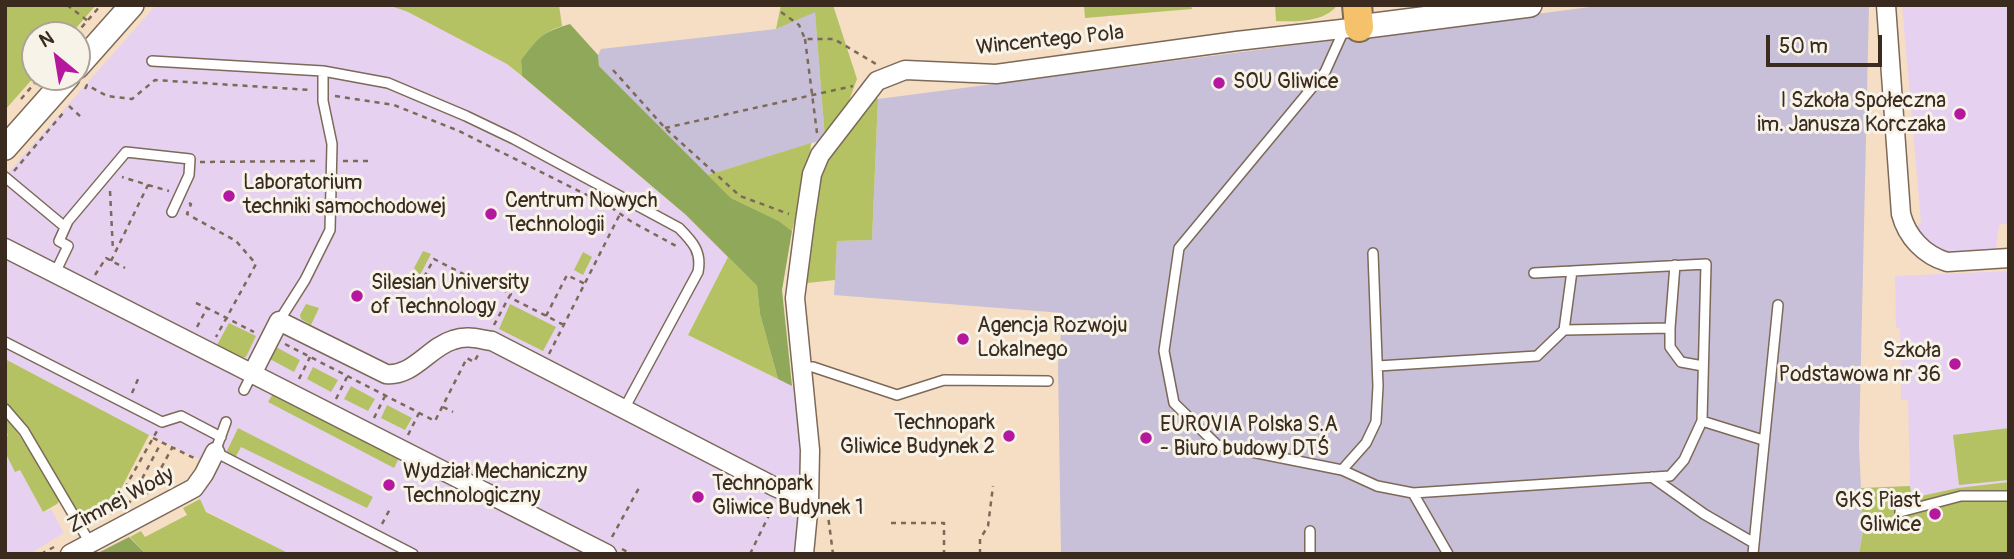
<!DOCTYPE html>
<html>
<head>
<meta charset="utf-8">
<style>
	body { margin:0 }
	#map { position:relative; width:2014px; height:559px; overflow:hidden; background:#f5dec3; font-family:Pangolin,sans-serif }
	canvas { display:block }
	.frame { position:absolute; inset:0; border:7px solid #3b2a1e; pointer-events:none }
	.north { position:absolute; left:21px; top:21px; width:70px; height:70px; box-sizing:border-box; background:#f7f3e8; border:2px solid #aca397; border-radius:50%; rotate:330deg; font-size:19px; font-weight:700; line-height:28px; text-align:center; color:#3b2a1e }
	.north::after { content:''; display:block; margin:auto; width:24px; height:32px; background:#b5179e; clip-path:polygon(50% 0,100% 100%,50% 72%,0 100%) }
	.scale { position:absolute; left:1766px; top:35px; width:116px; height:32px; box-sizing:border-box; border:4px solid #3b2a1e; border-top:0; padding-left:9px; font-size:21px; line-height:24px; white-space:nowrap; color:#3b2a1e; -webkit-text-stroke:5px #f7f3e8; paint-order:stroke }
</style>
</head>
<body>
<div id="map">
<canvas width="2014" height="559"></canvas>
<div class="frame"></div>
<div class="north">N</div>
<div class="scale">50 m</div>
</div>
<script>
const ctx = document.querySelector('canvas').getContext('2d');
ctx.lineJoin = 'round';
function fillPath(path, color) { ctx.fillStyle = color; ctx.fill(path, 'evenodd'); }
function strokePath(path, color, width, dash) { ctx.strokeStyle = color; ctx.lineWidth = width; ctx.lineCap = dash ? 'butt' : 'round'; ctx.setLineDash(dash || []); ctx.stroke(path); }
function write(font, color, halo, rows, align = 'center') {
  ctx.font = font + ' Pangolin,sans-serif'; ctx.lineWidth = 6; ctx.setLineDash([]); ctx.textBaseline = 'middle'; ctx.strokeStyle = halo; ctx.fillStyle = color; for (const [text, x, y, turn = 0] of rows) {
    ctx.save(); ctx.translate(x, y); ctx.rotate((+turn || 0) * Math.PI / 180); ctx.textAlign = isNaN(turn) ? turn : align; if (halo) ctx.strokeText(text, 0, 0); ctx.fillText(text, 0, 0); ctx.restore();
  }
}
fillPath(new Path2D(`
	M156,5h232l20,7 99,52 179,151 42,42 -40,78 123,60 6,119 -4,40h-523l-84,-43 -12,-23 15,-24 -60,-29 -144,-76v-183z
	M1902,5h107v218l-10,2 -3,24 -46,3 -15,-4 -19,-20 5,-6z
	M2009,271v211l-51,6 -46,10 -2,-12 -2,-86h-7l-1,-72h-4l-1,-52z
	M5,451l10,20 5,-2 23,44 8,-4 13,24 -33,20 -1,-2 -6,3h-19z`), '#e6d2f0');
fillPath(new Path2D(`
	M1606,5h263l-10,441 4,85 -4,23h-798l-3,-189 5,-52 -229,-18 3,-54 35,-1 6,-141z
	M815,11l10,128 -117,36 -109,-109 -1,-11 3,-6 175,-20z`), '#c8bfd8');
fillPath(new Path2D(`
	M5,5h91l-26,30h-35v41l-30,34v-16l2,-3 -2,-3z
	M388,5h171l3,21c-20,6 -29,19 -41,34l1,16 -15,-12 -99,-52z
	M781,5h52l24,74 -10,27 -22,33 -10,-127 -39,17z
	M1084,5h107l1,4 -107,9z
	M1275,5h62c-11,17 -41,17 -61,16z
	M873,96l5,3 -6,141 -35,1 -2,39 -28,3 12,-109 19,-34z
	M811,143l-2,21 -17,67 -13,-10 -48,-23 -23,-23z
	M423,251l8,3 -11,21 -6,-7z
	M583,252l9,5 -9,18 -9,-5z
	M728,257l29,29 3,28 18,65 -90,-44z
	M306,304l13,4 -8,17 -10,-6 -1,-4z
	M510,304l46,23 -13,24 -44,-22z
	M229,323l27,13 -10,21 -5,1 -24,-13z
	M276,347l24,13 -6,12 -24,-13z
	M5,359l144,76 -39,75 -26,14 -54,-92 -25,-31z
	M313,367l25,13 -7,12 -24,-13z
	M351,386l24,13 -7,12 -24,-12z
	M275,390l125,66 -6,12 -126,-66z
	M387,405l25,13 -7,12 -24,-12z
	M5,415l37,53 18,32 -3,4 -14,8 -23,-42 -5,2 -9,-18 -1,-17 3,-2 -3,-4z
	M238,428l135,69 -6,11 -126,-61 -6,11 -9,-5z
	M2009,428v52l-50,5 -6,-50z
	M2009,482v72h-150l4,-23 -2,-43 49,-2 2,12 46,-10z
	M200,499l6,13 84,42h-144l-16,-17 11,-6 4,6 42,-22 -4,-7z`), '#b4c264');
fillPath(new Path2D(`
	M570,24l28,31 1,11 132,132 48,23 13,10 -10,59 10,96 -14,-7 -18,-65 -3,-28 -71,-71 -164,-139 -1,-16c17,-22 21,-28 49,-36z
	M129,537l17,17h-50z`), '#8fa85a');
const service = new Path2D(`
	M1344,30l-19,42 -146,176 -15,103 10,52 43,42 125,25 35,16 36,7 35,61
	M152,61l171,10 65,12 78,33 48,23 165,89c14,14 23,24 19,44l-74,137
	M5,177l60,50
	M55,273l13,-27 -9,-5 9,-20 58,-69 64,7 -1,16 -17,37
	M279,321l26,-41 25,-50 2,-86 -9,-43v-30
	M1670,328v19l11,15 22,4
	M1564,330l106,-2 5,-63
	M5,342l157,80 19,-6 40,21
	M1378,366l159,-10 27,-26 8,-59
	M800,367h13l84,28 47,-15 104,1
	M244,390l8,-16
	M5,409l19,22 66,112
	M1702,421l61,19
	M226,422l-11,30 198,102
	M1342,470l24,-27 10,-21 2,-36 -5,-133
	M1652,477l52,37 50,29
	M1413,493l257,-17 14,-16 18,-39 4,-157 -172,9
	M1900,512l61,-16h48
	M1310,554v-23
	M1753,554l25,-249`);
const minor = new Path2D(`
	M1886,5l15,209c6,23 23,41 46,48l62,-4
	M5,248l602,306
	M252,374l27,-53 107,53c27,3 43,-27 67,-34 14,-5 25,-1 39,1l283,146 34,15
	M70,554l124,-66 10,-14 11,-22
	M804,554l5,-52 1,-52 -15,-152 10,-77 7,-47 8,-19 57,-74 28,-11 91,4 241,-33 122,-14`);
const tertiary = new Path2D(`
	M1359,27l171,-22
	M77,67l55,-62
	M5,148l63,-71`);
const primary = new Path2D(`
	M1357,5l2,22`);
strokePath(service, '#7c6958', 12);
strokePath(minor, '#7c6958', 21);
strokePath(tertiary, '#7c6958', 26);
strokePath(primary, '#7c6958', 32);
strokePath(new Path2D(`
	M67,5l21,16
	M781,12l18,13 6,14h29l42,25
	M75,35l26,-30
	M805,39l12,94
	M613,70l52,58 75,68 49,18
	M85,89l2,-4 20,11 25,3 23,-19 156,10
	M335,96l59,9 65,26 150,75 23,16 46,25
	M21,99l19,-22
	M69,106l12,11
	M665,128l188,-42
	M343,161h26
	M200,162l119,-1
	M14,171l50,-59
	M148,185l21,6
	M110,191l3,60
	M189,203l2,1 -4,10 49,27 20,23 -40,73
	M111,261l37,-76 -26,-8
	M95,275l11,-17 19,10
	M424,277l10,-18 43,22 1,-4 33,17 -2,3 55,28
	M196,303l11,5
	M546,316l21,-41 18,9
	M494,325l15,-28
	M197,327l10,-19 47,24
	M285,344l150,77 32,-63 7,4 4,-7
	M549,354l71,-140
	M299,379l11,-22
	M132,393l7,-16
	M336,399l11,-22
	M443,407l10,5
	M374,418l11,-22
	M408,435l11,-22
	M153,438l41,20
	M147,494l25,-46
	M826,500l7,54
	M128,505l33,-62
	M110,514l47,-83
	M891,523h53v31
	M382,524l9,-17
	M612,537l28,-51
	M622,549l9,5
	M41,554l13,-7
	M750,554l24,-49
	M980,554v-15l8,-13 5,-40`), '#7c6958', 2.5, [5, 5]);
strokePath(service, '#fff', 9);
strokePath(minor, '#fff', 18);
strokePath(tertiary, '#fff', 23);
strokePath(primary, '#f5c16b', 28);
for (const [x, y, r, color] of [
	[1219,83,7,"#b5179e"],
	[1960,114,7,"#b5179e"],
	[229,196,7,"#b5179e"],
	[491,214,7,"#b5179e"],
	[357,296,7,"#b5179e"],
	[963,339,7,"#b5179e"],
	[1955,364,7,"#b5179e"],
	[1009,436,7,"#b5179e"],
	[1146,438,7,"#b5179e"],
	[389,485,7,"#b5179e"],
	[698,497,7,"#b5179e"],
	[1935,514,7,"#b5179e"]
]) { const dot = new Path2D(); dot.arc(x, y, r, 0, 2 * Math.PI); ctx.fillStyle = color; ctx.fill(dot); strokePath(dot, '#f7f3e8', 2.5); }
write('21px', '#3b2a1e', '#f7f3e8', [
	["Wincentego Pola",1050,41,-6],
	["Zimnej Wody",121,501,-28]
]);
write('21px', '#3b2a1e', '#f7f3e8', [
	["SOU Gliwice",1233,83],
	["I Szkoła Społeczna",1946,102,"right"],
	["im. Janusza Korczaka",1946,126,"right"],
	["Laboratorium",243,184],
	["techniki samochodowej",243,208],
	["Centrum Nowych",505,202],
	["Technologii",505,226],
	["Silesian University",371,284],
	["of Technology",371,308],
	["Agencja Rozwoju",977,327],
	["Lokalnego",977,351],
	["Szkoła",1941,352,"right"],
	["Podstawowa nr 36",1941,376,"right"],
	["Technopark",995,424,"right"],
	["Gliwice Budynek 2",995,448,"right"],
	["EUROVIA Polska S.A",1160,426],
	["- Biuro budowy DTŚ",1160,450],
	["Wydział Mechaniczny",403,473],
	["Technologiczny",403,497],
	["Technopark",712,485],
	["Gliwice Budynek 1",712,509],
	["GKS Piast",1921,502,"right"],
	["Gliwice",1921,526,"right"]
], 'left');
</script>
</body>
</html>
